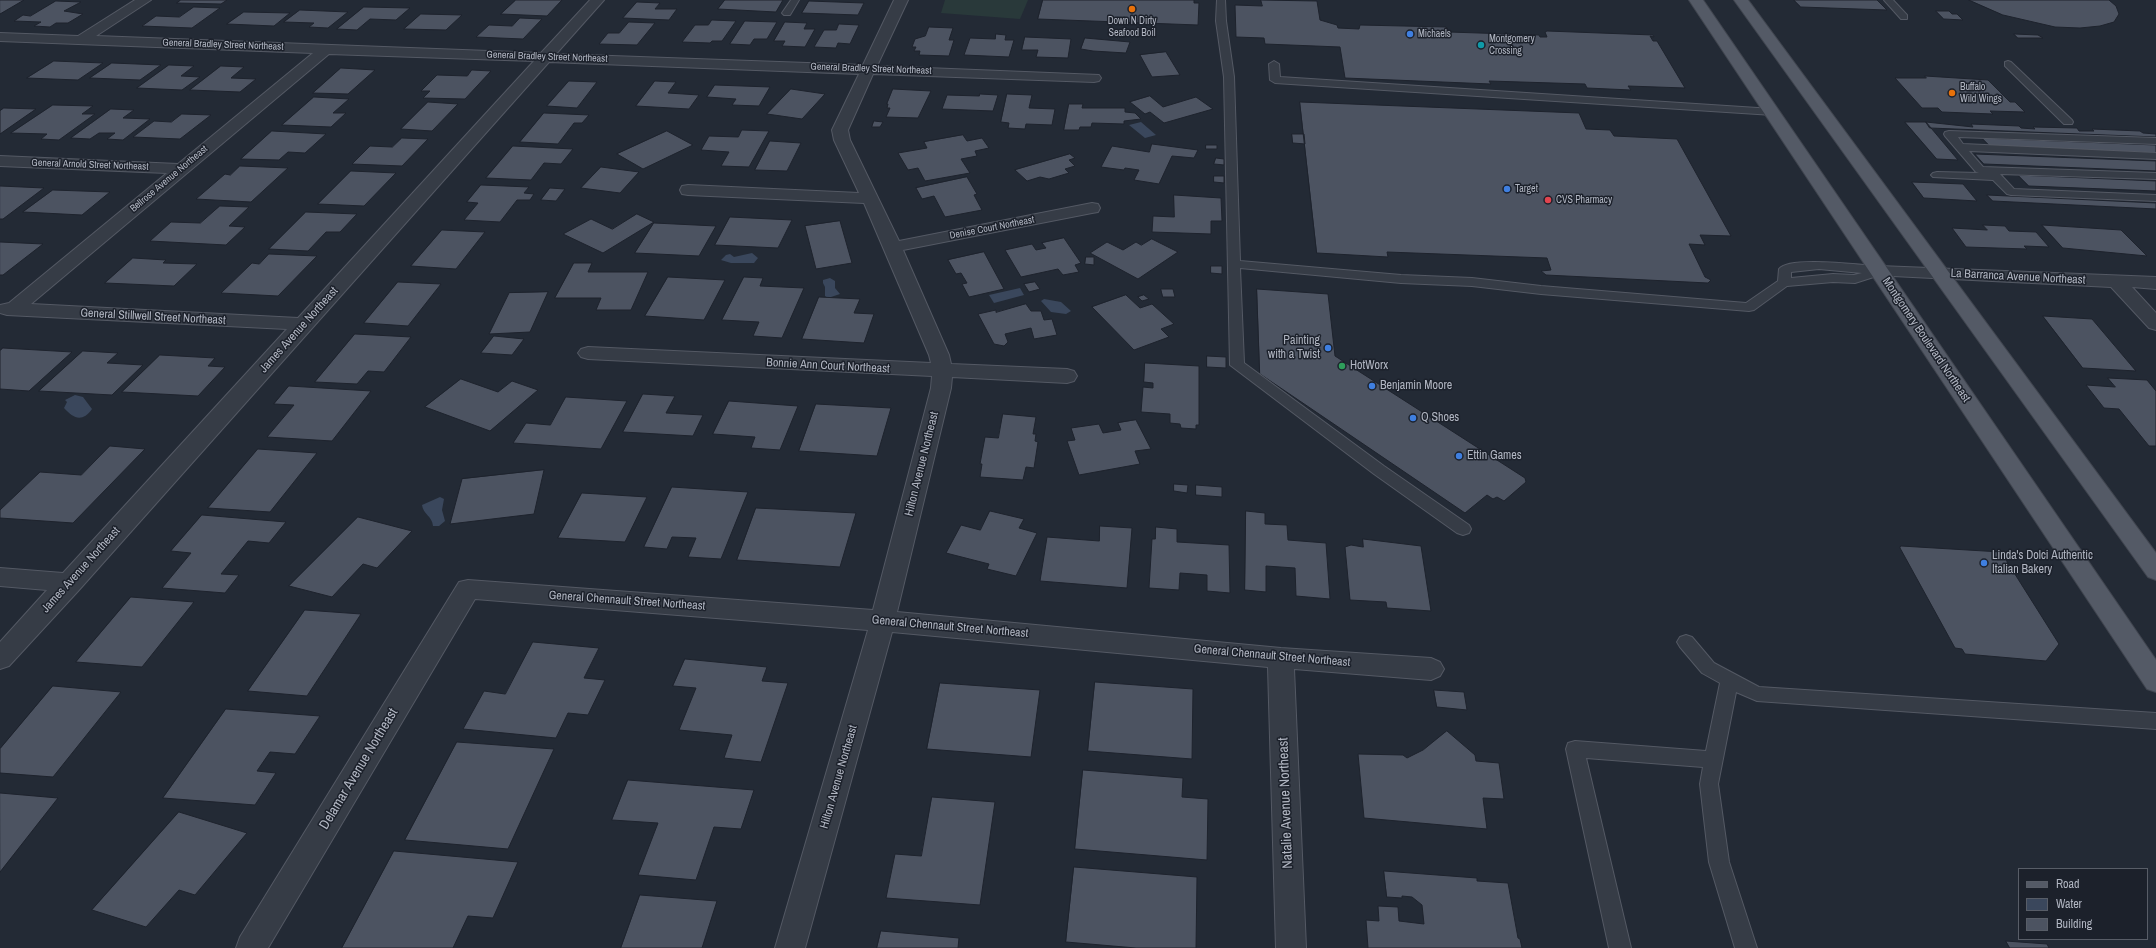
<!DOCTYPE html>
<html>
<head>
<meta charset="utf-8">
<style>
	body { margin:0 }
	#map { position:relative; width:2156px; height:948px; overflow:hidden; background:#232a35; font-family:"Archivo Narrow",sans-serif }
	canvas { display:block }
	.legend { position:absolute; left:2018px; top:868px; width:130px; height:72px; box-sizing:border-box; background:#1c212b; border:1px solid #585d67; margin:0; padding:5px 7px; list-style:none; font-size:12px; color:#b1b6c2 }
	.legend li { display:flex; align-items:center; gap:8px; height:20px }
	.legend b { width:20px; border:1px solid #585d67 }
</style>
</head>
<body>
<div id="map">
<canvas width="2156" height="948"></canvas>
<ul class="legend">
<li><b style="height:5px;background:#545a66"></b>Road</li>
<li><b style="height:11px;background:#3a475c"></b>Water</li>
<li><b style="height:11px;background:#4c5361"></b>Building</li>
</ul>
</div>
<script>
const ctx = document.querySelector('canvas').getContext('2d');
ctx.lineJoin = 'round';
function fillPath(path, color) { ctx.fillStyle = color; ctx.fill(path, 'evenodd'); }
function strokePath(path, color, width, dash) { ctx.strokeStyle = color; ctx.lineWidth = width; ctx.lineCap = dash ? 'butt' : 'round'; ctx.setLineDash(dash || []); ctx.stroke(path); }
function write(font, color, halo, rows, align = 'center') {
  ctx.font = font + ' "Archivo Narrow",sans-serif'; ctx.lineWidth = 3; ctx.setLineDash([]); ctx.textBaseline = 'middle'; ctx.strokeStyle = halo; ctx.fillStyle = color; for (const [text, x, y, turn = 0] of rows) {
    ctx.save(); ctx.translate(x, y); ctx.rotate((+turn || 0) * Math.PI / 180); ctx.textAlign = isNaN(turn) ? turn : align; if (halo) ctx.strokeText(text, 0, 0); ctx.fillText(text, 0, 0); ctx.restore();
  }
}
fillPath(new Path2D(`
	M945,0h83l-8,19 -79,-6z`), '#29393a');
fillPath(new Path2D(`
	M1141,122l15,13 -11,3 -16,-13z
	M752,253l6,5 -4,5h-23l-10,-3 5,-5 4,-1 4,3z
	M830,278l5,3v7l5,6 -12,4 -3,-2v-9l-2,-4v-3z
	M1020,288l4,7 -30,8 -5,-8z
	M1044,299l17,3 10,9 -5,3 -15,-2 -10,-11z
	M75,395l8,2 9,12c-10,14 -19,9 -28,-1l3,-6 -2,-2z
	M440,497l4,2 -2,11 3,11 -6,5h-6c-1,-10 -10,-12 -11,-21z`), '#3a475c');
const building = new Path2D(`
	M0,0h24l-24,14z
	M181,0h46l-6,4 -44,-1z
	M516,0h46l-15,16 -46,-2z
	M725,0h58l-7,12 -58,-3z
	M1043,0h151v3h5l-1,22 -160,-6z
	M1261,0l56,1 3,19 17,5 1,3 21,1 1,-4 86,2 3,5 90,3 1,2h7l-2,-5 2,-1 106,4 1,2 -4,-1 3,5h4l28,47 -57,-2 3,4 -44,-2 -2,-4 -96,-3 2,3 -146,-6 -5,-31 -75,-3 -1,-6 -28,-1 -1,-32 27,1z
	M1794,0h83l10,10 -86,-3z
	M1969,0h140l7,6 3,8 -5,8 -14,4 -20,2 -25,-1 -52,-12z
	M56,1l25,1 -17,9 19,3 -15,9h-12l-6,4 -16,-1 7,-4 -27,-1 9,-6 7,1z
	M809,1l55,2 -6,12 -56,-2z
	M637,2l23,1 -5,6h22l-8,11 -46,-2z
	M194,7l26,1 -28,20 -50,-2 14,-10 23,1z
	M364,7l46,1 -14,12 -26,-1 -13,11 -20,-1z
	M300,10l48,2 -20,16 -19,-1 5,-4 -30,-1z
	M1936,11h13l3,3h5l6,6 -19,-1z
	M244,12l46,1 -16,13 -47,-2z
	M421,14l41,1 -16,15 -42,-1z
	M520,18l22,1 -19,20 -47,-2 13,-12 23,1z
	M712,20l24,1 -14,20h-10l-2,2 -28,-1 13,-17h13z
	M745,21l32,1 -10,17h-13l-4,6 -20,-1z
	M629,22l26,1 -18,22 -38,-1 9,-11h11z
	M785,22l22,1 -3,6h11l-10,18 -23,-1 3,-5h-11z
	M839,24l20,1 -9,19 -12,-1 -2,5 -22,-1 10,-17h12z
	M929,27l24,1 -4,12h5l-5,16 -30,-1 1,-4h-6l2,-4h-4l3,-8 10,-3z
	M996,34l10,1 -1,5h9l-5,17 -45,-2 6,-17 25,1z
	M2014,34l24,1 5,3h-25z
	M1025,37l46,2 -3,19 -32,-1 2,-7h-16z
	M1085,38l45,4 -4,11 -33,-2 -12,-2z
	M1166,52l14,23 -28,2 -12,-22z
	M54,61l49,2 -25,17 -51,-2z
	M112,63l49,2 -21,15 -50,-2z
	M169,65l25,1 -13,10 19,1 -18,13 -45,-2z
	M221,66l23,1 -13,11 25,1 -16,13 -50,-2z
	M341,68l34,2 -27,24 -35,-1z
	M472,70l19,1 -26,28 -42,-1 7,-7h-9l16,-16 30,1z
	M1925,76l63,4 22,22h5l10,10 -35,-1 3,3 -51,-2 -4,-4h-16l-27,-30h31z
	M569,81l28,1 -20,26 -30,-2z
	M655,81l21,1 -8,11 31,2 -10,14 -53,-3z
	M715,85l55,2 -11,19 -27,-1 4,-6 -29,-2z
	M791,89l34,5 -23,25 -35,-5z
	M893,89l38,2 -13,27 -32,-1 4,-9h-3l1,-4h-1z
	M980,94l18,1 -5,16 -51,-2 5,-14 32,1z
	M1007,94l25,1 -3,13 26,1 -3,16 -26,-1 -1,5 -17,-1 1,-5 -8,-1z
	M1150,96l13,11 33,-10 17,12 -49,14 -14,-11 -5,2 -15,-12z
	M314,97l35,2 -16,14h13l-15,14 -49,-2z
	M428,102l30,2 -26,27 -31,-2z
	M1300,102l279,11 7,16 24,1 4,6 63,3 54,97 -31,-1 5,10 -16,-1 16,33 6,3 -3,3 -162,-8 -5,-4 10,-1 -4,-12 -160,-6 1,5 -71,-4z
	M1069,104h14l-1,4h43v4l10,1 6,6 -17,2v3l-32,-1 -1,4h-11l-1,3h-15z
	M53,105l40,1 -11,8h13l-36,26 -18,-1 6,-5 -36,-1z
	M4,108l32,1 -36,25v-23z
	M111,109l23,1 -11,8 27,1 -27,21 -16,-1 8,-6h-16l-9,6 -19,-1z
	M544,113l45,2 -7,8h-8l-16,21 -38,-2z
	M182,114l29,1 -31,24 -47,-2 21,-16 17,1z
	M874,121l9,1 -3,5h-8z
	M1905,122h21l32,38 -21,-1z
	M1926,122l47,5 -2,-3 48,2 2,2 14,1 -2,-2 44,1 2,3h15l-2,-2 48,2 3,2 13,1v3l-226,-9z
	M742,130l27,1 -20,36 -28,-1 8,-14 -28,-2 8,-14 29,1z
	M272,131l54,3 -21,19 -17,-1 -9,8 -38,-1z
	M667,131l26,14 -50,24 -26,-15z
	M1292,134h12l1,10 -12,-1z
	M963,135l4,6 15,-3 7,10 -14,3 2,5 -16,3 9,14 -45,8 -7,-13 -10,2 -10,-17 29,-5 -3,-6z
	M402,138l26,1 -26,27 -50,-2 18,-18 22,1z
	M1982,138l174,7v8l-166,-7z
	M770,141l31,2 -14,28 -32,-1z
	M1152,144l46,6 -4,8 -22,-2 -13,28 -25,-4 5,-10 -14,-2 -1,2 -23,-3 11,-21 37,6z
	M1206,145h11v4h-11z
	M513,146l60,3 -12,15 -17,-1 -13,17 -45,-2z
	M1070,154l5,4 -6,2 6,6 -10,3 4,4 -20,6 -9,-2 -13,4 -12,-11z
	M1975,154l181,7v10l-172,-7z
	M1216,158l8,1v6l-10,-1z
	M240,166l48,2 -37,34 -55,-3 29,-25 5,1z
	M601,167l38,5 -19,21 -39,-5z
	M351,171l45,2 -32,33 -46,-2z
	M2018,175l138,6v10l-127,-5z
	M1214,176h10v7l-10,-1z
	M967,177l10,17 -3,1 8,15 -37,7 -11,-21 -12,3 -6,-11z
	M1912,182l51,2 14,17 -53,-3z
	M481,185l48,2 -5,6 10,1 -4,6h-13l-17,22 -36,-2 14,-17 -11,-1z
	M0,186l44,2 -41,31h-3z
	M550,188l15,1 -9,12 -15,-1z
	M53,190l57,2 -28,23 -59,-3z
	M1174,195l47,3 1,23h-11v13l-59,-2 1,-16 21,1z
	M1987,195l169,8v6l-163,-8z
	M220,206l29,1 -20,19 16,1 -19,18 -76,-4 21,-19 29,1z
	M306,212l51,2 -17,18h-14l-18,19 -39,-2z
	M637,214l17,8 -51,31 -40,-19 28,-15 21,10z
	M730,217l62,3 -14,28 -63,-3z
	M840,221l12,42 -36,6 -11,-43z
	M654,223l62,3 -17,30 -64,-3z
	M1983,225l22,1 4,5 27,1 13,15 -25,-1 3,3 -61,-2 -14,-19 35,2z
	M2042,225l79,5 26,26 -84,-8z
	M442,230l43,2 -29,37 -45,-3z
	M1064,238l17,25 -6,2 4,7 -16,3 -5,-6 -37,8 -16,-27 27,-6 4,6 10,-2 -4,-5z
	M1152,239l26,13 -40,27 -48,-26 17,-11 16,8 13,-8 5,3z
	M0,242l43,2 -40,31h-3z
	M984,252l20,37 -35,8 -7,-13 5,-1 -6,-10 -5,1 -8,-14z
	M269,254l48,2 -39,40 -57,-3 31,-30 7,1z
	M1086,257h8v8l-9,-1z
	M133,258l33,2 -3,3 34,1 -23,22 -69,-3z
	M574,263h18l-4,9h60l-17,38h-35l5,-12h-46z
	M1211,266h11v8l-11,-1z
	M668,277l57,3 -21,40 -59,-4z
	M744,277l19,1 -3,8 44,2 -22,50 -29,-2 6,-14 -37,-2z
	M398,282l43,2 -33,42 -44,-3z
	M1035,282l5,7 -11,3 -5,-8z
	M1161,289h12l2,8h-12z
	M1257,289l71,5 7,62 190,122 1,4 -22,19 -7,-4 -4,2 -6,-4 -22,18 -205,-139z
	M548,292l-18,40 -41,2 20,-41z
	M1126,295l14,13 12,-4 22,20 -13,5 8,8 -35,13 -42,-43z
	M1144,295l5,4 -7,2 -4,-4z
	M819,297l41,2 -6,14 20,1 -10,29 -62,-4z
	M1026,304l5,7h10l3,9 8,-1 5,16 -23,4 -3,-11 -26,6 3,8 -4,4 -10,-2 -16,-30 18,-4v2z
	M2043,316l49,3 44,52 -53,-3z
	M355,334l56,3 -27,35 -16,-1 -11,13 -42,-2z
	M494,336l30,3 -12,16 -31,-2z
	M3,348l69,4 -43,39 -29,-2v-38z
	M83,351l35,2 -11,10 36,2 -31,30 -73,-4z
	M160,355l55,3 -7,8 17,1 -27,29 -76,-4z
	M1207,356l19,1v11l-19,-1z
	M1145,363l54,3v59h-3v4l-15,-1 -1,-4 -10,-1v-9l-29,-2 2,-25 10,1v-5l-9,-1z
	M2108,378l39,2 9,11v55h-7l-30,-37 -15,-1 -18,-23 29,2z
	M461,379l37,13 14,-11 26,9 -48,41 -65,-24z
	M289,386l82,5 -39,50 -65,-4 27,-32 -20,-1z
	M643,394l32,2 -9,17 37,2 -10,21 -70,-4z
	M566,397l61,4 -26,48 -88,-6 13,-20 24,2z
	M729,401l69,5 -18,44 -29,-2 4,-11 -42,-3z
	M816,404l75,4 -14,48 -78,-5z
	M1003,414l33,3 -3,17h3l-1,7 3,1 -4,26 -8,-1 -3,13 -43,-3 2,-13h-2l5,-27 13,1z
	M1136,420l15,29 -16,2 5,13 -61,11 -12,-34 8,-1 -4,-12 28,-4 4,9 18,-3 -3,-7z
	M110,446l35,3 -72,74 -73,-5v-8l40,-38 41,3z
	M258,449l59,4 -47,59 -62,-4z
	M544,470l-10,44 -84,10 12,-45z
	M1174,484l14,1 -1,8 -13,-2z
	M1196,485l26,2v10l-26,-2z
	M672,487l76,5 -27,67 -33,-2 8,-19 -24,-1 -5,12 -23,-2z
	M582,493l65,4 -22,45 -67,-4z
	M756,508l100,5 -16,54 -103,-7z
	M990,511l34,8 -5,9 18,5 -21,43 -29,-7 2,-5 -43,-11 15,-28 19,5z
	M1246,511l19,2v11l22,1 1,15 38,3 4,56 -34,-3 -1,-28 -29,-2v26l-21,-2z
	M202,515l84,7 -17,21 -21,-2 -27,33 18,1 -14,18 -63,-5 29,-35 -20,-2z
	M358,517l54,14 -35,37 -14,-4 -31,33 -43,-11z
	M1100,526l32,2 -5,60 -87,-7 7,-44 52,4z
	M1156,527l21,2v13l52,3 1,48 -23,-2v-16l-27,-2 -1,17 -30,-2 3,-49h3z
	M1363,539l58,7 10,65 -44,-3 -1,-6 -36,-2 -5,-53 6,-2 12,2z
	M1901,546l100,6 58,92 -13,17 -81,-7 -3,-5 -7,-1 -55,-100z
	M131,597l63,5 -52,65 -66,-5z
	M305,610l56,4 -54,82 -59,-5z
	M533,642l66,6 -15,30 21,2 -17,35 -20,-2 -12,25 -93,-9 21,-38 21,3z
	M685,659l82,8 -5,14 26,2 -27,79 -37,-4 8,-23 -53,-5 17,-42 -23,-2z
	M1095,682l98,7 -1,70 -104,-8z
	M940,683l100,7 -9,67 -104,-8z
	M53,686l68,6 -68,85 -53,-4v-24z
	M1434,690l30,2 3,18 -30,-3z
	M226,709l94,7 -25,38 -25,-2 -13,19 19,2 -21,32 -92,-7z
	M1447,731l28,24 1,6 23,2 5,36 -21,-1 4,31 -123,-11 -6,-64 45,1 4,3 16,-8z
	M457,742l97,7 -46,100 -103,-9z
	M1083,770l100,8 -1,19 26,2 -1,61 -132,-11z
	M628,780l126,10 -13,39 -27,-2 -18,53 -58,-5 20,-52 -46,-3z
	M0,793l58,5 -58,74z
	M932,797l63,5 -15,103 -94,-7 9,-44 26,2z
	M179,812l68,21 -52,62 -16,-5 -33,37 -54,-17z
	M394,851l124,11 -25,56 -25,-2 -15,32h-111z
	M1074,867l123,10 -1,71h-60l-70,-6z
	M1384,871l93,7v3l31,2 10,55 2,1 2,9h-154l-2,-28 13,1 -1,-15 20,1 1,14 25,3 -2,-19 -10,-8 -10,-1v2l-15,-1z
	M640,895l77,6 -15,47h-81z
	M881,931l78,7 -1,10h-81z
	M2006,941l41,3 2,4h-39z`);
fillPath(building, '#4c5361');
strokePath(building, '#1e232d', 1);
const lane = new Path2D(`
	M791,0h8l-9,15h-6l-2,-2z
	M1217,0h8l1,21 8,56 6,184 161,14 71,3 69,8 205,17 32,-22 1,-12c9,-13 80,-4 96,-3l8,2 2,3 -2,3 -28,9 -22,-1 -46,4 -33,24 -5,1 -208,-17 -69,-8 -71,-3 -161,-15 4,95 140,103 85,59 2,4 -2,4 -6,2 -6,-2 -83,-59 -144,-109 -6,-288 -8,-56zM1819,269l43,4 -8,2 -21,-1 -42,4v-6z
	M1884,0h9l14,15v4h-6z
	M1274,61l5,3 1,13 493,32 5,3 -5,3 -498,-32 -5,-3 -1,-16z
	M2008,61l3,1 61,58 1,2 -1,2h-8l-59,-58v-4z
	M1949,131l207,7v6l-198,-7 5,7 193,9v6l-187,-8 14,16 173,6v6l-156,-5 14,15 142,6v6l-145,-6 -4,-1 -14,-14 -60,-3 -2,-2 2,-2 4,-1 42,1 -3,-1 -31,-36 -1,-2 1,-2z
	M1686,635l6,2 22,26 45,24 397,26v16l-399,-28 -21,-9 -18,92 11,78 28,86h-22l-26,-86 -9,-78 3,-17 -117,-9 45,190h-22l-43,-199 2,-6 7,-2 131,10 14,-68 -18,-10 -22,-26 -3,-5 3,-5z`);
const street = new Path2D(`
	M135,0h16l-55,36 445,17 49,-53h14l-48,54 307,11 31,-65h14l-31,66 222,9 2,3 -2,3 -5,1 -221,-8 -25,56 2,10 49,101 193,-38 6,1 2,4 -2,4 -6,1 -189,37 46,105 2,9 116,5 7,2 3,5 -3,5 -7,2 -115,-6 -1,11 -54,224 384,36 150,10 9,4 4,7 -4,7 -9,4 -137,-11 12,279h-30l-8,-281 -376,-35 -87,316h-30l93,-318 -393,-31 -207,349h-32l4,-11 219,-355 9,-2 405,30 58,-222 1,-12 -344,-17 -7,-2 -3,-4 3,-4 7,-2 343,16 -2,-8 -65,-152 -176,-8 -6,-1 -2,-4 2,-4 6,-1 171,8 -25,-53 -2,-10 27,-56 -310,-12 -470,528 -70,76 -9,3v-27l47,-52 -47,-4v-18l63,5 224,-244 -280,-14 -7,-2v-8l9,-2 158,-130 -167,-7v-10l178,8 135,-111 -313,-12v-8l78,3zM329,54l205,7 -236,257 -267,-14z
	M1879,266l277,11v12l-24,-2 24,26v17l-7,-2 -38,-41 -238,-12 -3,-4 3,-4z`);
const primary = new Path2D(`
	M1689,0h14l453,660v32l-9,-3z
	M1734,0h14l408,553v27l-8,-3z`);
strokePath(lane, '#545964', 2);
strokePath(street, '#545964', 2);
strokePath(primary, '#40454f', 2);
fillPath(lane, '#363c46');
fillPath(street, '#363c46');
fillPath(primary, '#545a66');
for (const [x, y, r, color] of [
	[1132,9,4,"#e8710a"],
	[1410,34,4,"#3f7fe0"],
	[1481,45,4,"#0f9aa8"],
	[1952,93,4,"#e8710a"],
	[1507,189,4,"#3f7fe0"],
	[1548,200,4,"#e0444e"],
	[1328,348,4,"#3f7fe0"],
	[1342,366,4,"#2e9e5b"],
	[1372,386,4,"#3f7fe0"],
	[1413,418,4,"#3f7fe0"],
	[1459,456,4,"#3f7fe0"],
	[1984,563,4,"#3f7fe0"]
]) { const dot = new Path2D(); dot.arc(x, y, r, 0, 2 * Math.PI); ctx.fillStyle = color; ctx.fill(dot); strokePath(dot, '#1c212b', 1.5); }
write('10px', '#b1b6c2', '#1c212b', [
	["Down N Dirty",1132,21,"center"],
	["Seafood Boil",1132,33,"center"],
	["Michaels",1418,34],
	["Montgomery",1489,39],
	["Crossing",1489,51],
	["Buffalo",1960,87],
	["Wild Wings",1960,99],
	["Target",1515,189],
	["CVS Pharmacy",1556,200]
], 'left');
write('10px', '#b1b6c2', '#1c212b', [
	["General Bradley Street Northeast",223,45,2],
	["General Bradley Street Northeast",547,57,2],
	["General Bradley Street Northeast",871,69,2],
	["General Arnold Street Northeast",90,165,2],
	["Bellrose Avenue Northeast",169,179,-40],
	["Denise Court Northeast",992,228,-11]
]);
write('12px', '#b1b6c2', '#1c212b', [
	["La Barranca Avenue Northeast",2018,277,3],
	["General Stillwell Street Northeast",153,317,3],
	["James Avenue Northeast",299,330,-48],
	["Montgomery Boulevard Northeast",1926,340,56],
	["Bonnie Ann Court Northeast",828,366,3],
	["Hilton Avenue Northeast",922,464,-76],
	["James Avenue Northeast",81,570,-48],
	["General Chennault Street Northeast",627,601,4],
	["General Chennault Street Northeast",950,627,5],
	["General Chennault Street Northeast",1272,656,5],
	["Hilton Avenue Northeast",839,777,-74]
]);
write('12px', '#b1b6c2', '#1c212b', [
	["Painting",1320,341,"right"],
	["with a Twist",1320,355,"right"],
	["HotWorx",1350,366],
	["Benjamin Moore",1380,386],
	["Q Shoes",1421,418],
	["Ettin Games",1467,456],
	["Linda's Dolci Authentic",1992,556],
	["Italian Bakery",1992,570]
], 'left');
write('14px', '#b1b6c2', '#1c212b', [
	["Delamar Avenue Northeast",359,769,-59],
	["Natalie Avenue Northeast",1286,803,-92]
]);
</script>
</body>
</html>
